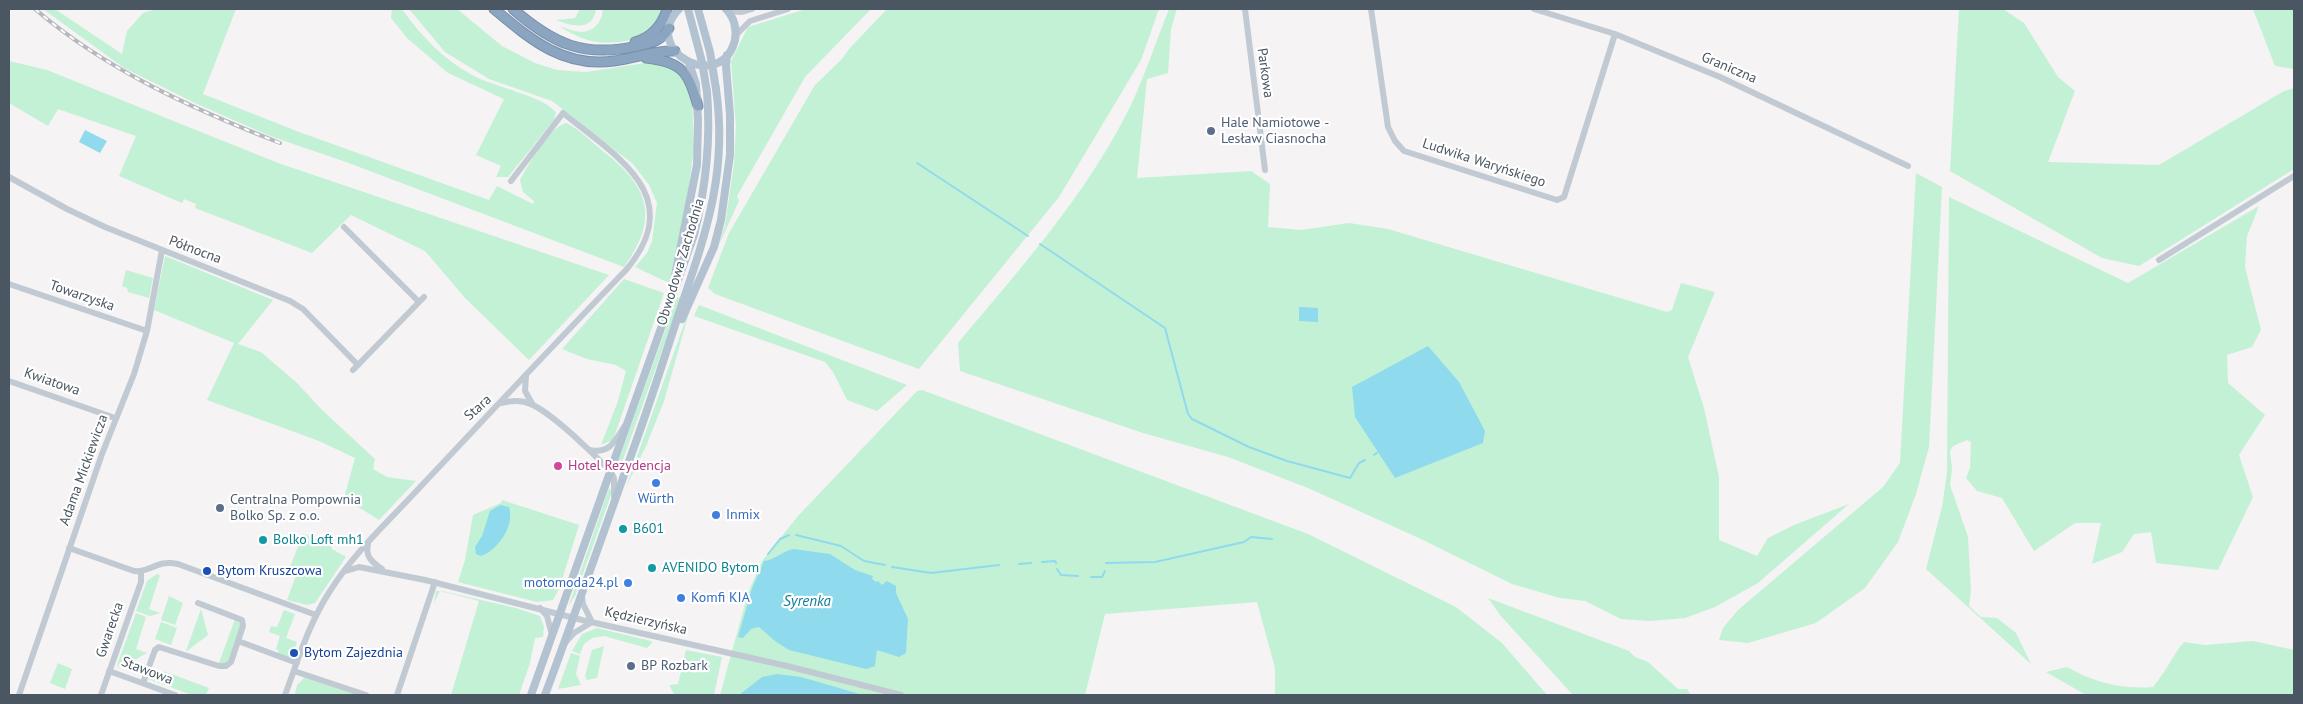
<!DOCTYPE html>
<html>
<head>
<meta charset="utf-8">
<style>
	body { margin:0 }
	#map { position:relative; width:2303px; height:704px; overflow:hidden; background:#f5f3f3; font-family:"PT Sans",sans-serif }
	canvas { display:block }
	.frame { position:absolute; inset:0; border:10px solid #4a5661; pointer-events:none }
</style>
</head>
<body>
<div id="map">
<canvas width="2303" height="704"></canvas>
<div class="frame"></div>
</div>
<script>
const ctx = document.querySelector('canvas').getContext('2d');
ctx.lineJoin = 'round';
function fillPath(path, color) { ctx.fillStyle = color; ctx.fill(path, 'evenodd'); }
function strokePath(path, color, width, dash) { ctx.strokeStyle = color; ctx.lineWidth = width; ctx.lineCap = dash ? 'butt' : 'round'; ctx.setLineDash(dash || []); ctx.stroke(path); }
function write(font, color, halo, rows, align = 'center') {
  ctx.font = font + ' "PT Sans",sans-serif'; ctx.lineWidth = 4.5; ctx.setLineDash([]); ctx.textBaseline = 'middle'; ctx.strokeStyle = halo; ctx.fillStyle = color; for (const [text, x, y, turn = 0] of rows) {
    ctx.save(); ctx.translate(x, y); ctx.rotate((+turn || 0) * Math.PI / 180); ctx.textAlign = isNaN(turn) ? turn : align; if (halo) ctx.strokeText(text, 0, 0); ctx.fillText(text, 0, 0); ctx.restore();
  }
}
fillPath(new Path2D(`
	M43,9h12l67,45 5,-23 16,-18 13,-4h80l-33,85 96,38 190,68 8,-14 36,18 1,-3 -11,-9 -3,-12c7,-13 31,-56 47,-57 14,8 25,19 37,29 46,36 55,66 20,115l-278,-105 -76,-26 -75,-33 -71,-35z
	M392,9h10c19,27 41,50 70,66 19,11 75,22 84,38l-2,7 -46,57h-12l5,-11 -25,-11 28,-56 -56,-26 -41,-35 -16,-20z
	M409,9h48l45,37 33,17 22,7 29,2 66,-10 13,1 20,14 7,22 2,48 -7,55 -18,81 -34,-16 12,-14 5,-12 5,-38 -8,-18 -16,-21 -81,-63 -63,-22 -44,-27z
	M580,9h16c-3,23 -25,17 -40,11l19,-2z
	M603,9h59c-3,9 -8,20 -17,25 -15,9 -41,11 -57,6 -10,-3 -19,-8 -28,-13 5,0 9,3 15,4 16,4 27,-7 28,-22z
	M806,9h65l-66,68 -68,119 2,5 -22,48 8,-24 9,-61 2,-38 -5,-65 17,-34z
	M887,9h272l-18,51 -82,137 -140,172 -204,-75 -7,-6 21,-55 86,-148 27,-26 7,-10z
	M1169,9h8l-6,20 -3,44 -21,6 -10,99 114,-7 19,13 -2,43 33,3 48,-7 39,6 279,83 5,-2 9,-27 34,9 -27,65 16,51 15,69v63l38,16 11,-18 26,-13 55,-21 -91,79 -43,24 -30,11 -35,3 -29,-2 -36,-18 -25,-3 -48,-14 -91,-45 -113,-51 -80,-31 -85,-24 -183,-62 -2,-28c62,-74 129,-149 172,-236 15,-31 26,-66 39,-98z
	M1959,9h44l21,14 34,54 17,14 -27,71 111,3 125,-74 10,-3v81l-155,97 -37,-8 -152,-87z
	M2253,9h41v60l-19,-3z
	M9,61l38,9 231,93 331,112 -80,85 -64,-62 -40,-47 -74,-36 -39,38 -117,-45 1,-4 -12,-5 -2,4 -63,-27 17,-40 -78,-27 -10,17 -39,-23z
	M1916,173l26,14 -13,260 -13,47 -18,48 -33,46 -49,35 -68,20 -29,-3 4,-12 15,-18 145,-123 17,-24z
	M1949,197l179,86 131,-77 -12,30 -2,31 16,63 -9,17 -25,8 1,28 37,32 -26,40 14,42 -35,73 -62,-7 -5,-31 -17,2 -12,18 -30,12 9,-41h-26l-41,28 -32,-53 -25,-7 -11,-13 4,-10 1,-26 -4,-2 -14,6 -3,5 2,18 -2,16 18,52 3,54 -2,15 12,11 16,1 19,15 15,31 -105,-95 16,-62 5,-34z
	M165,256l108,44 -35,44 23,8 36,31 25,27 53,49 -2,10 14,8 29,4 -37,39 -35,-22 11,-40 -36,-17 -112,-41 27,-57 -80,-33z
	M126,270l27,8 -4,20 -21,-6 -1,-4 -5,-2z
	M624,279l40,14 -51,147 -12,5 17,-44 8,-30 -10,-6 -29,-6 -25,-10z
	M677,297l4,1 -61,170 -3,2 -1,-3z
	M692,302l-28,99 -17,43 -21,43z
	M699,305l208,80 -30,26 -30,-11 -14,-28 -8,-10 -131,-46z
	M922,390l386,144 148,73 46,36 45,52h-272v-27l-18,-66 -152,12 -20,81h-365l28,-102 14,-32 36,-45 119,-125z
	M609,488l3,4 -37,104 -6,9z
	M502,500l77,25 -20,64 -6,11 -16,2 -79,-20 7,-22 8,-45 28,-12z
	M303,534l28,9 1,6 14,8 -31,46 -8,2 -20,-5 11,-30 -8,-3z
	M157,574l3,1 -11,34 11,4 -10,3 -14,-5 11,-30z
	M436,591h6l74,17 24,8 4,11 -1,10 -8,1 -5,25 -11,32h-68l28,-94 -39,-10 -6,12z
	M169,596l14,7 -8,22 -14,-5z
	M1488,598l141,53 6,6 13,5 30,27h9l4,6h-118l-73,-80z
	M201,609l7,26 -21,16h-1z
	M284,610l11,4 -9,24 11,4 -6,16 -12,-3 -1,-5 -2,-1 4,-13 -11,-4 2,-6 6,1z
	M136,613l10,4 -10,32 11,4 -27,15 -3,-3z
	M235,619l6,6 -11,34 -4,4h-7z
	M161,622l16,6 -6,17 -16,-6z
	M597,628l54,13 1,2 -5,5 -43,-12 -12,2 -8,6 -4,10 -8,-3 10,-17z
	M2253,641l41,9v45h-208l-40,-23 21,-5c26,15 56,23 86,20 13,-15 19,-31 31,-45l21,3z
	M604,646l-7,32 -10,2 -2,-4 7,-26z
	M686,650l36,7 -8,38h-39l-5,-8v-2l8,-1z
	M571,653l9,3 -4,18 5,11 -23,4z
	M58,663l14,6 -7,20 -15,-6z
	M151,671l10,4 2,-4 46,17 -3,7h-14l-44,-16z
	M305,677l53,18h-60l-3,-1 2,-9z`), '#c3f1d5');
fillPath(new Path2D(`
	M85,130l22,11 -7,12 -21,-11z
	M1299,307l19,1v14l-19,-1z
	M1428,346l31,36 26,49 -2,12 -88,35 -40,-61 -3,-30z
	M500,505l9,2c6,19 -11,43 -28,49l-5,-2 -1,-7 7,-11 8,-25z
	M794,549l36,5 25,16 18,6 -1,3 4,3 2,-1 4,4 5,-4 9,5v7l12,26 -2,34 -7,4 -22,-7 -2,16 -9,3 -77,-19 -14,-9 -16,-14 -8,2 -8,9 -5,-1 14,-49 12,-27c11,-1 18,-10 30,-12z
	M777,674l24,3 62,18h-124l23,-18z`), '#90daee');
strokePath(new Path2D(`
	M917,163l111,73
	M1040,244l125,84 23,86 4,5 57,28 38,14 63,17 9,-15 6,-3
	M1374,455l4,-3
	M796,535l45,11 23,15 21,4
	M768,554l12,-15 9,-4
	M1042,562l13,-1 1,2
	M1106,563l49,-1 89,-20 7,-5 21,2
	M1019,564l12,-1
	M892,567l39,6 68,-8
	M1057,569l4,6 17,1
	M1091,577h11l3,-6`), '#90daee', 2);
const highway = new Path2D(`
	M494,9c36,30 69,59 120,52 20,-2 40,-11 61,-10
	M513,9c40,35 71,49 124,37 14,-3 25,-5 32,-18
	M635,42c17,-5 27,-16 32,-33
	M646,58c37,4 42,14 52,48`);
strokePath(highway, '#7690ad', 11);
strokePath(new Path2D(`
	M1245,9l20,161
	M1371,9l17,118 7,14 9,10 153,49 7,-3 51,-163
	M1534,9l81,25 105,43 188,89
	M728,11l14,1 10,-3
	M736,35l14,-14 38,-12
	M9,177l58,32 38,18 185,74 13,8 55,56
	M344,227l75,75
	M2159,260l135,-84
	M9,284l138,47
	M353,370l71,-73
	M526,376l-1,15 8,14
	M9,381l106,37
	M502,403c10,-3 21,-3 31,2 22,11 60,48 78,67l3,6v18
	M589,450c21,4 25,-8 35,-23
	M368,544c-3,13 4,18 14,25
	M69,548l65,23c17,2 22,-12 44,-7l138,51
	M346,571l13,-4 66,13 157,40 205,46 114,29
	M582,596l1,8 9,18
	M540,608l7,8 5,19
	M238,641l59,22
	M564,644l10,-11 18,-11
	M109,671l66,24
	M294,671l72,24
	M143,683l12,-33 4,-3 60,19h7l5,-4 12,-36 -1,-6 -44,-17
	M19,695l83,-241 32,-80 13,-43 15,-81
	M101,695l40,-113v-10
	M285,695c13,-35 24,-72 45,-104 25,-40 61,-72 92,-106 68,-72 135,-144 204,-215 62,-74 -9,-113 -63,-157l-52,68
	M397,695l38,-113`), '#c1cad2', 6);
strokePath(new Path2D(`
	M679,9c-40,41 42,86 56,31 2,-11 -1,-23 -9,-31
	M673,285l24,-120 1,-44 -2,-37 -7,-21
	M682,319l32,-72 7,-27 9,-65v-40l-4,-49 1,-11
	M531,695l163,-460c12,-48 17,-94 13,-143
	M545,695c32,-86 62,-173 93,-259 15,-42 28,-84 42,-126 26,-77 48,-138 36,-221`), '#b3c2d1', 8);
strokePath(highway, '#8ba5c1', 9);
const rail = new Path2D(`
	M35,9c71,61 158,100 245,134`);
strokePath(rail, '#b5b8bd', 4);
strokePath(rail, '#fff', 2, [5.5]);
strokePath(new Path2D(`
	M688,9l14,53 5,30
	M698,9l12,43 6,37`), '#b3c2d1', 8);
for (const [x, y, r, color] of [
	[1211,131,5,"#5c6f8a"],
	[558,466,5,"#d1479c"],
	[656,483,5,"#3f7fe0"],
	[220,508,5,"#5c6f8a"],
	[716,515,5,"#3f7fe0"],
	[623,529,5,"#0f9aa8"],
	[263,540,5,"#0f9aa8"],
	[652,568,5,"#0f9aa8"],
	[207,571,5,"#1a4fb4"],
	[628,583,5,"#3f7fe0"],
	[681,598,5,"#3f7fe0"],
	[294,653,5,"#1a4fb4"],
	[631,666,5,"#5c6f8a"]
]) { const dot = new Path2D(); dot.arc(x, y, r, 0, 2 * Math.PI); ctx.fillStyle = color; ctx.fill(dot); strokePath(dot, '#fff', 2); }
write('14px', '#4a5661', '#fff', [
	["Graniczna",1729,68,23],
	["Parkowa",1265,73,82],
	["Ludwika Waryńskiego",1484,163,18],
	["Północna",195,250,21],
	["Obwodowa Zachodnia",681,262,-73],
	["Towarzyska",82,296,19],
	["Kwiatowa",52,382,19],
	["Stara",478,408,-42],
	["Adama Mickiewicza",84,470,-70],
	["Kędzierzyńska",646,621,13],
	["Gwarecka",110,630,-71],
	["Stawowa",147,671,21]
]);
write('14px', '#4e5e75', '#fff', [
	["Hale Namiotowe -",1221,123],
	["Lesław Ciasnocha",1221,139],
	["Centralna Pompownia",230,500],
	["Bolko Sp. z o.o.",230,516],
	["BP Rozbark",641,666]
], 'left');
write('14px', '#b23c85', '#fff', [
	["Hotel Rezydencja",568,466]
], 'left');
write('14px', '#366cbe', '#fff', [
	["Würth",656,499,"center"],
	["Inmix",726,515],
	["motomoda24.pl",618,583,"right"],
	["Komfi KIA",691,598]
], 'left');
write('14px', '#0d838f', '#fff', [
	["B601",633,529],
	["Bolko Loft mh1",273,540],
	["AVENIDO Bytom",662,568]
], 'left');
write('14px', '#164399', '#fff', [
	["Bytom Kruszcowa",217,571],
	["Bytom Zajezdnia",304,653]
], 'left');
write('italic 15px', '#0c7c9b', '#fff', [
	["Syrenka",807,602]
]);
</script>
</body>
</html>
